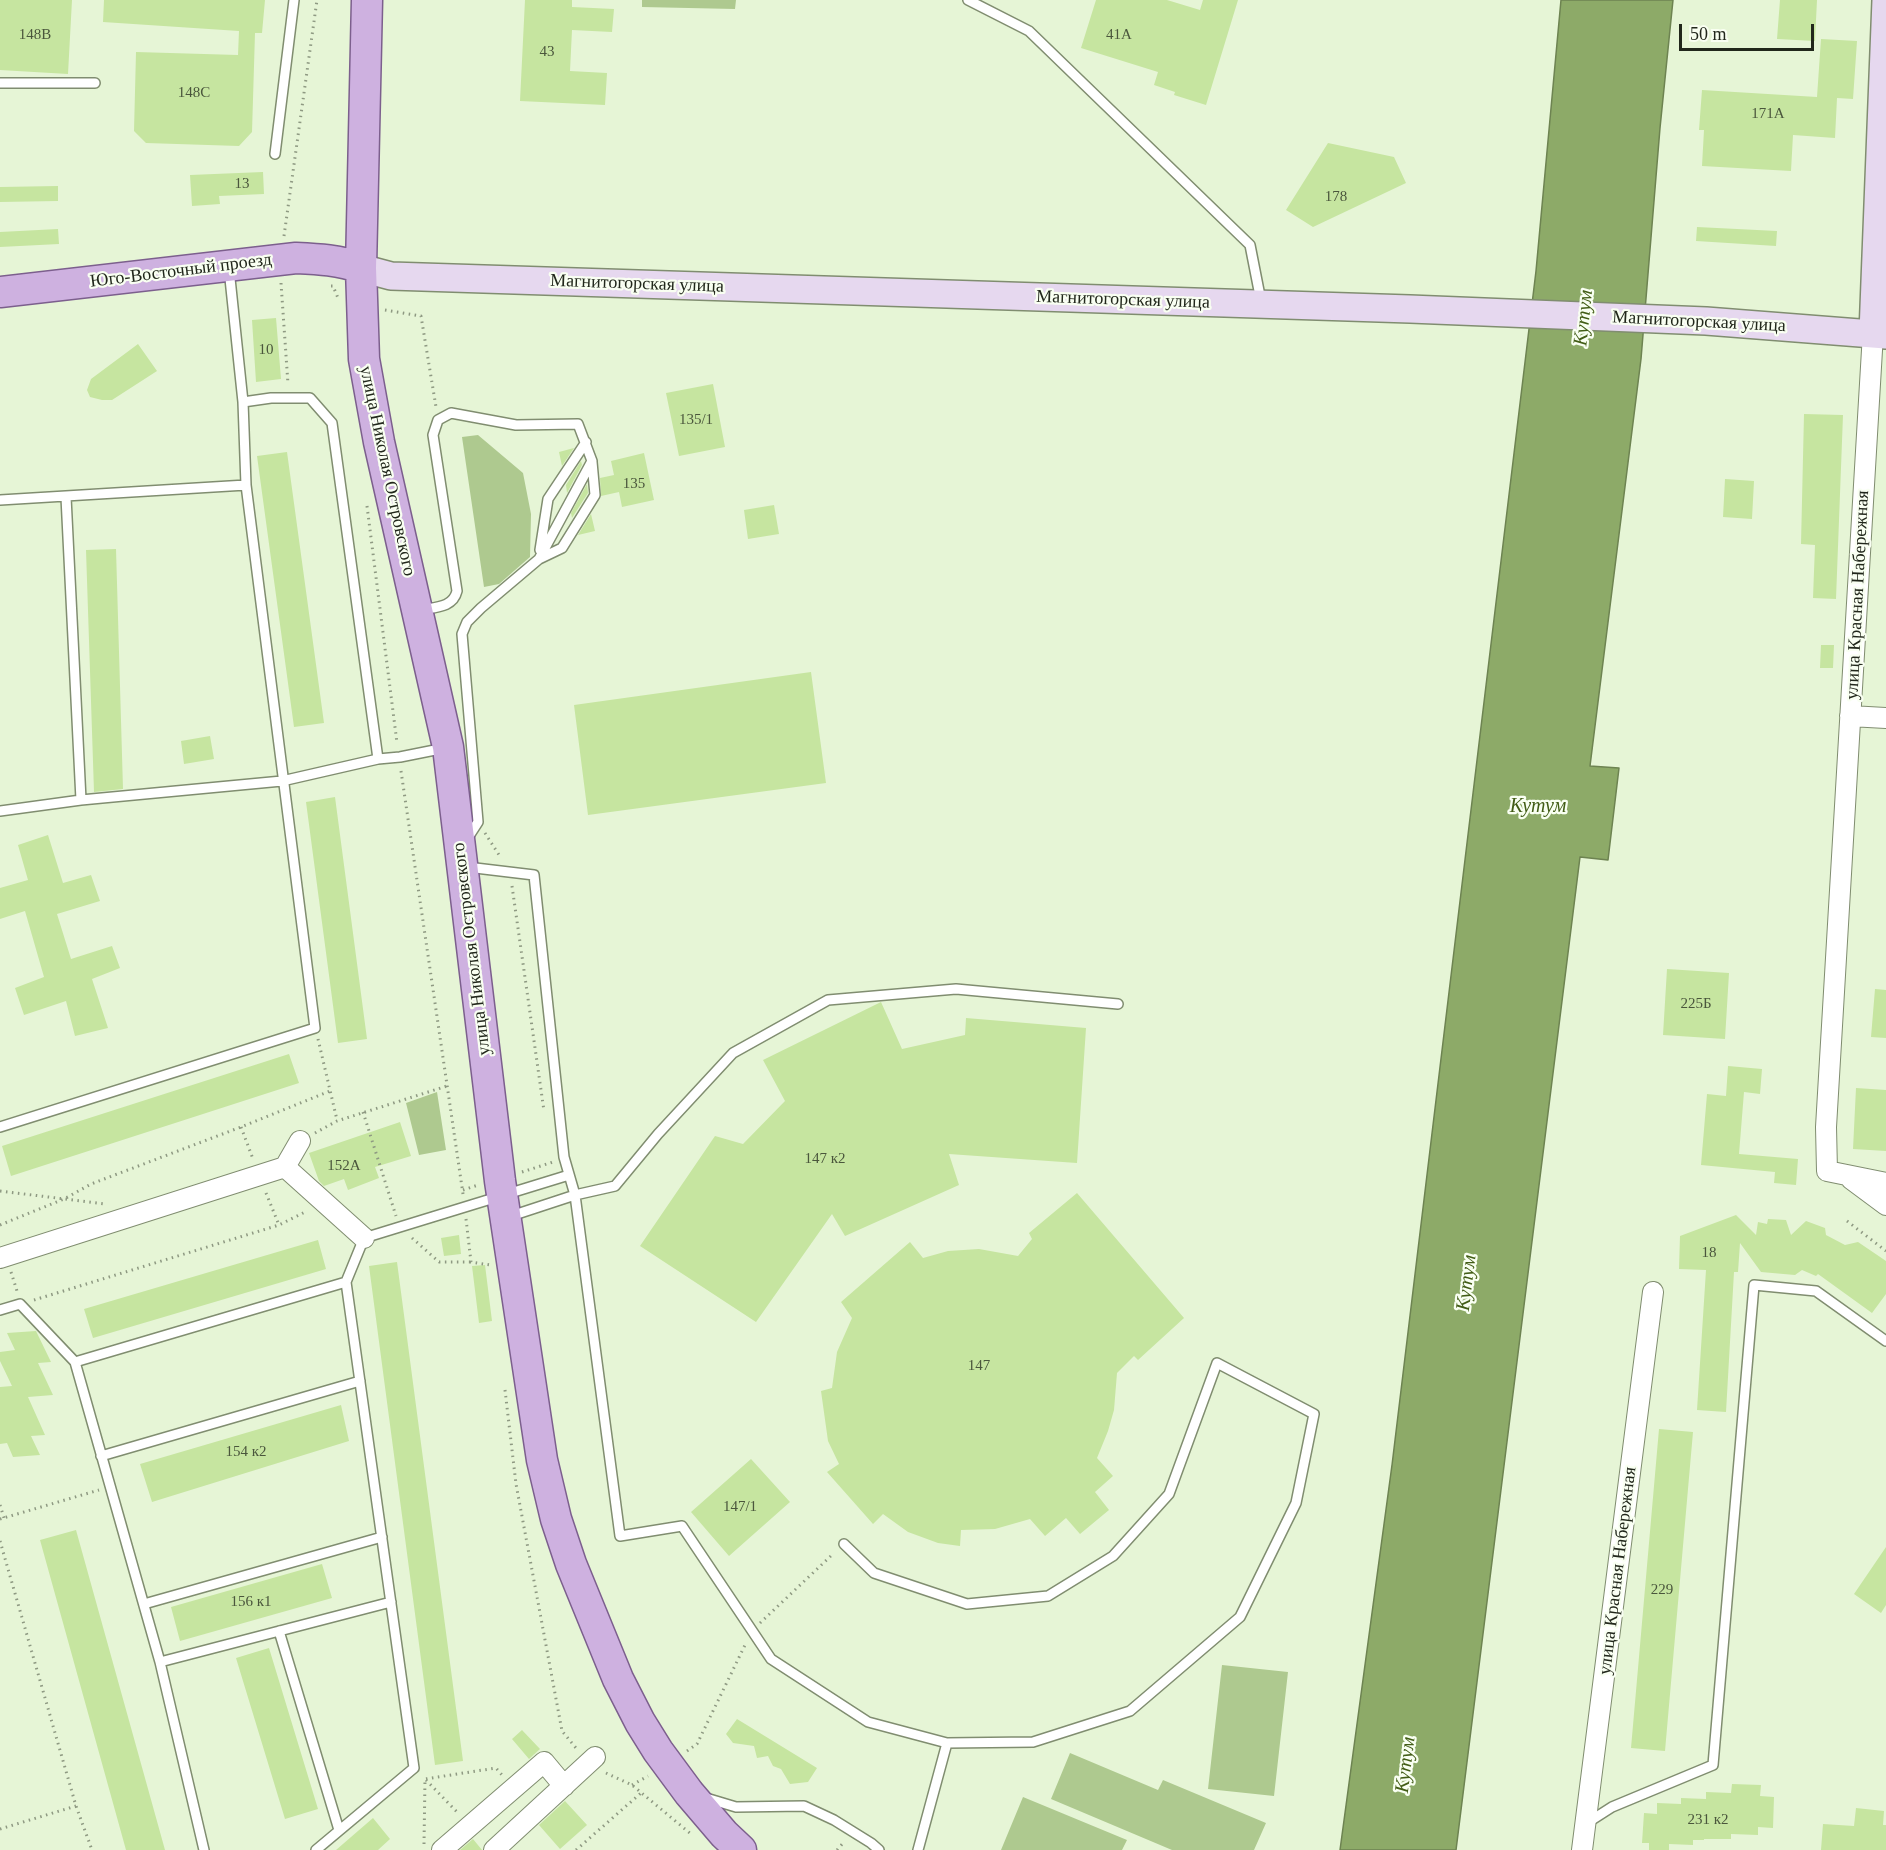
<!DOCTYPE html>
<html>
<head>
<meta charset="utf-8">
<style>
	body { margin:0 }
	#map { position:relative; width:1886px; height:1850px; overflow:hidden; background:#e6f5d6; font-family:"Times New Roman",serif }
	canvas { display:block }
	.scale { position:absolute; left:1679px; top:24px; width:135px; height:27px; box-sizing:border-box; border:3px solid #21271b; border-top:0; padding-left:8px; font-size:18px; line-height:21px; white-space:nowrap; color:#21271b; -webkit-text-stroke:4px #f9fff2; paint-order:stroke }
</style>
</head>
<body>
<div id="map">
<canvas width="1886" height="1850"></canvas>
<div class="scale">50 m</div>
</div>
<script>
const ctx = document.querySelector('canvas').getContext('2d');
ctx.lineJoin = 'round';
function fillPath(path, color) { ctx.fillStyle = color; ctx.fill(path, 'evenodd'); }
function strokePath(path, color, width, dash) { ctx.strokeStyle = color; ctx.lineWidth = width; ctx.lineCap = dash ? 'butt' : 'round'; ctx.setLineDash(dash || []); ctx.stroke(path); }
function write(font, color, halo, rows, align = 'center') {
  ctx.font = font + ' "Times New Roman",serif'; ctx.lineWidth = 4.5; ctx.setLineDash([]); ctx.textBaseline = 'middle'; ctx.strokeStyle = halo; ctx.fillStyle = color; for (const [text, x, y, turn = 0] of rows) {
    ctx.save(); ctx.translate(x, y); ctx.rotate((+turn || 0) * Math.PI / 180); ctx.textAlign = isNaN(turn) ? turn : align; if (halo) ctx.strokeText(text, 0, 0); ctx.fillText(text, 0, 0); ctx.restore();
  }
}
fillPath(new Path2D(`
	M642,0h94l-1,9 -93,-2z
	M478,435l45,38 8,41 -1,43 -31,27 -15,3 -22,-150z
	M437,1092l9,58 -27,5 -13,-52z
	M1222,1665l66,7 -14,124 -66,-7z
	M1070,1753l88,37 5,-10 103,43 -12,27h-82l-121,-51z
	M1023,1797l104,43 -5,10h-121z`), '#aec98f');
const water = new Path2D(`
	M1561,0h112l-13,128 -19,231 -51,407 29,2 -11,92 -28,-3 -124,993h-116l52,-385 144,-1194z`);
fillPath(water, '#8daa68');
strokePath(water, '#6d8351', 1.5);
fillPath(new Path2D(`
	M0,0h72l-4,74 -68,-4z
	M104,0h161l-3,33h-7l-3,99 -13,14 -93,-3 -12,-12 2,-79 102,3 1,-24 -136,-9z
	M525,0h47v7l42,2 -2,23 -40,-2 -2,41 37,2 -2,32 -85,-4z
	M1096,0h71l33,10 3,-10h35l-32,105 -32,-10 1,-3 -21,-7 4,-13 -77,-24z
	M1780,0h37l-2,41 -38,-2z
	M1821,39l36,2 -4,58 -16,-1 -2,40 -42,-3 -2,36 -89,-5 2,-36h-5l3,-40 115,7z
	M1328,143l66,14 12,26 -93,44 -27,-17z
	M263,172l1,22 -45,2 1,8 -28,2 -2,-31z
	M58,186v15l-58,1v-15z
	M1697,227l80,4 -1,15 -80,-5z
	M58,229l1,15 -59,3v-15z
	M276,318l5,61 -25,3 -4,-62z
	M138,344l19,27 -45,29h-10l-12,-3 -3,-7 4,-11z
	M713,384l12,63 -46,9 -13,-63z
	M1804,414l39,1 -7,184 -23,-1 2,-53 -14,-1z
	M574,448l-12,18 -3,-14z
	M287,452l37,271 -30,4 -37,-271z
	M644,453l10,47 -32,7 -3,-15 -18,4 -1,-18 14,-3 -3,-14z
	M581,461l1,4 -15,28 -1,-8z
	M1725,479l29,2 -2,38 -29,-2z
	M587,484l1,9 -16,25 -1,-5z
	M774,505l5,29 -31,5 -4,-29z
	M591,514l4,17 -17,4z
	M116,549l7,240 -29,3 -8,-242z
	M1821,645h13l-1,23h-13z
	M811,672l15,111 -238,32 -14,-110z
	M210,736l4,23 -30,5 -3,-23z
	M335,797l32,242 -29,4 -32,-241z
	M48,835l15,48 28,-8 9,26 -43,13 14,45 41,-13 8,22 -28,11 16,49 -33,8 -9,-35 -42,14 -9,-27 29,-11 -19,-66 -25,8v-31l28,-8 -10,-35z
	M1667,969l62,4 -4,66 -62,-4z
	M1875,989l11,1v48l-15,-1z
	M881,1002l21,47 63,-14 1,-17 120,10 -9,135 -128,-9 10,31 -114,51 -13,-22 -76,108 -116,-76 75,-110 28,8 42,-43 -22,-41z
	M289,1054l10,29 -288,93 -9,-30z
	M1728,1066l34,3 -2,25 -16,-2 -5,62 59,5 -2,26 -22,-2 1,-11 -74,-7 6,-71 19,2z
	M1856,1088l30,2v61l-33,-2z
	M400,1122l11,34 -36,11 4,11 -31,12 -4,-11 -20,7 -5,-5 -10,-28z
	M1077,1193l107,125 -46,42 -4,-4 -17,17 -3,37 -6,21 -11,27 16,18 -18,16 14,18 -29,24 -14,-16 -21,18 -15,-17 -35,10 -34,1 -1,16 -22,-3 -30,-11 -25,-18 -10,10 -46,-52 12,-8 -11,-23 -7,-50 11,-3 5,-36 15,-34 -11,-16 69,-60 13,16 25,-7 31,-2 39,7 14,-17 -3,-6z
	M1736,1215l20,20 2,-13 9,2 1,-5 18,1 5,15 15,-14 19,7 1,7 19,10 13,-3 28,19v33l-14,19 -54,-39 -2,2 -14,-6 -7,5 -34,-3 -21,-29 -2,29h-4l-8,140 -29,-2 9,-140 -27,-1 1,-33z
	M459,1235l2,19 -17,2 -3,-18z
	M318,1240l8,29 -233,69 -9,-29z
	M397,1262l66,499 -28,4 -66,-499z
	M485,1265l7,56 -13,2 -7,-57z
	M36,1331l15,31 -13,1 15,32 -25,2 17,38 -14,1 9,19 -27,2 -6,-14 -7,1v-57l12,-1 -12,-25v-9l15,-2 -8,-17z
	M341,1405l8,36 -197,61 -12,-38z
	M1659,1429l34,3 -28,319 -34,-3z
	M751,1459l39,43 -61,54 -38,-44z
	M76,1530l89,320h-39l-86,-310z
	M1886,1547v58l-5,8 -27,-19z
	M322,1564l10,34 -152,43 -9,-34z
	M269,1648l49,161 -33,10 -49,-161z
	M737,1719l80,49 -9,14 -18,2 -9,-15 -8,-3 -5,-10 -11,2 -3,-12 -21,-3 -7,-9z
	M522,1730l18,19 -11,10 -17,-20z
	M1732,1784l29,1 -1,11 14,1 -1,31 -15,-1v8l-27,-1v5h-27v1h-11v5l-24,-1v6h-20v-7h-7l2,-30 13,1v-11l24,1v-6l25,1v-7l25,1z
	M565,1801l22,24 -27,24 -21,-24z
	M1856,1808l28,3 -1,14h3v25h-65l2,-26 31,2z
	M373,1818l17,21 -12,11h-42z
	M473,1839l9,11h-22z`), '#c6e5a0');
const lane = new Path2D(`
	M968,0l61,31 221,214 11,56
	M0,83h95
	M275,154l19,-154
	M229,269l14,133 3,83
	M243,402l28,-4h39l22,25 46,336
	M66,497l15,303
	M0,500l246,-15 69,543 -315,99
	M540,550l8,-51 38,-57
	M539,559l23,-11 33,-53 -3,-33
	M420,610c15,-3 33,-2 37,-19l-24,-156 5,-15 13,-7 65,12 62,-1 14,37 -53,98 -58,49 -14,14 -5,12 16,188 -11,17
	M0,811l81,-11 201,-19 96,-22 22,-2 45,-9
	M467,867l67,8 30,282 11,38 45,341 62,-10 89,133 97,63 79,21 86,-1 97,-31 110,-94 56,-114 18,-89 -97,-51 -48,131 -56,62 -65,40 -81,8 -93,-31 -30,-29
	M508,1217l67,-22 40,-9 43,-52 75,-81 95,-53 128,-11 162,15
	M0,1310l20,-6 55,58 85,300 44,188
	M75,1362l271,-80
	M101,1456l259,-75
	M144,1604l238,-67
	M279,1631l60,199
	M160,1662l231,-60
	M706,1798l30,9 68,-1 30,14 37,23 8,7
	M1587,1823l25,-16 101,-42 41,-480 62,6 70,50
	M316,1850l98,-82 -68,-486 18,-44 205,-63
	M918,1850l29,-107`);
const street = new Path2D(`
	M1873,333l-47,794 1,44 59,12
	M1850,716l36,2
	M285,1167l15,-26
	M1851,1179l35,26
	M0,1258l285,-91 79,71
	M442,1850l102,-88 20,24
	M494,1850l101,-93
	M1582,1850l71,-558`);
const secondary = new Path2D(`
	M361,268l30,8 1019,33 296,12 180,14
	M1873,333l13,-333`);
const primary = new Path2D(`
	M367,0l-6,268 3,91 15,83 69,305 52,434 42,279 14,59 15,45 47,115 22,43 18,29 31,42 35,41 17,16
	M0,292l296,-34c22,1 44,2 65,10`);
strokePath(lane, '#808d70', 12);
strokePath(street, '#808d70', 22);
strokePath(secondary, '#808d70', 30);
strokePath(primary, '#7c5f8d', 33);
strokePath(new Path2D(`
	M284,236l33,-236
	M281,283l7,101
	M331,286h2l5,12
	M385,310l36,6 15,91
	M367,506l30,237
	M401,771l62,423
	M485,833l16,25
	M512,886l32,225
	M318,1039l19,81
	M363,1112l33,104
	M241,1127l12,32
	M315,1133l22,-12 110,-35
	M522,1172l31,-10
	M463,1190l15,-5
	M0,1191l105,13
	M266,1193l13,32
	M466,1219l5,43 19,3
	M1847,1221l39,30
	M0,1225l64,-26 27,-15 150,-57 89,-36
	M412,1238l27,24h32
	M11,1272l6,19
	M34,1300l245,-75 28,-14
	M505,1390l11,94 46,247 14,17
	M0,1505l4,13
	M0,1519l99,-29
	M0,1541l76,265 16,44
	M760,1623l74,-70
	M687,1751l10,-7 48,-99
	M606,1773l26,12 59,49
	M426,1780l31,32
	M632,1785l16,-9
	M0,1829l76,-23
	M424,1844l1,-65 71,-11 6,7
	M576,1850l65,-57
	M837,1850l7,-8`), '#8e9982', 3, [1.5, 4.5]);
strokePath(lane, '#fff', 9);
strokePath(street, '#fff', 20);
strokePath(secondary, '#e6d8ef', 27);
strokePath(primary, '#ceb1e0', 30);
write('15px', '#4a563c', null, [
	["148В",35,35],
	["41А",1119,35],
	["43",547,52],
	["148С",194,93],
	["171А",1768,114],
	["13",242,184],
	["178",1336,197],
	["10",266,350],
	["135/1",696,420],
	["135",634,484],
	["225Б",1696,1004],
	["147 к2",825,1159],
	["152А",344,1166],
	["18",1709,1253],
	["147",979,1366],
	["154 к2",246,1452],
	["147/1",740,1507],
	["229",1662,1590],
	["156 к1",251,1602],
	["231 к2",1708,1820]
]);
write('18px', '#21271b', '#f9fff2', [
	["Юго-Восточный проезд",181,271,-7],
	["Магнитогорская улица",637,284,2],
	["Магнитогорская улица",1123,300,2],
	["Магнитогорская улица",1699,322,3],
	["улица Николая Островского",387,471,78],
	["улица Красная Набережная",1858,595,-87],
	["улица Николая Островского",472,949,-97],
	["улица Красная Набережная",1618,1571,-83]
]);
write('italic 20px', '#425d16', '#f9fff2', [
	["Кутум",1584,318,-84],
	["Кутум",1538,807],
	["Кутум",1467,1283,-83],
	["Кутум",1406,1765,-83]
]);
</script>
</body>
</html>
